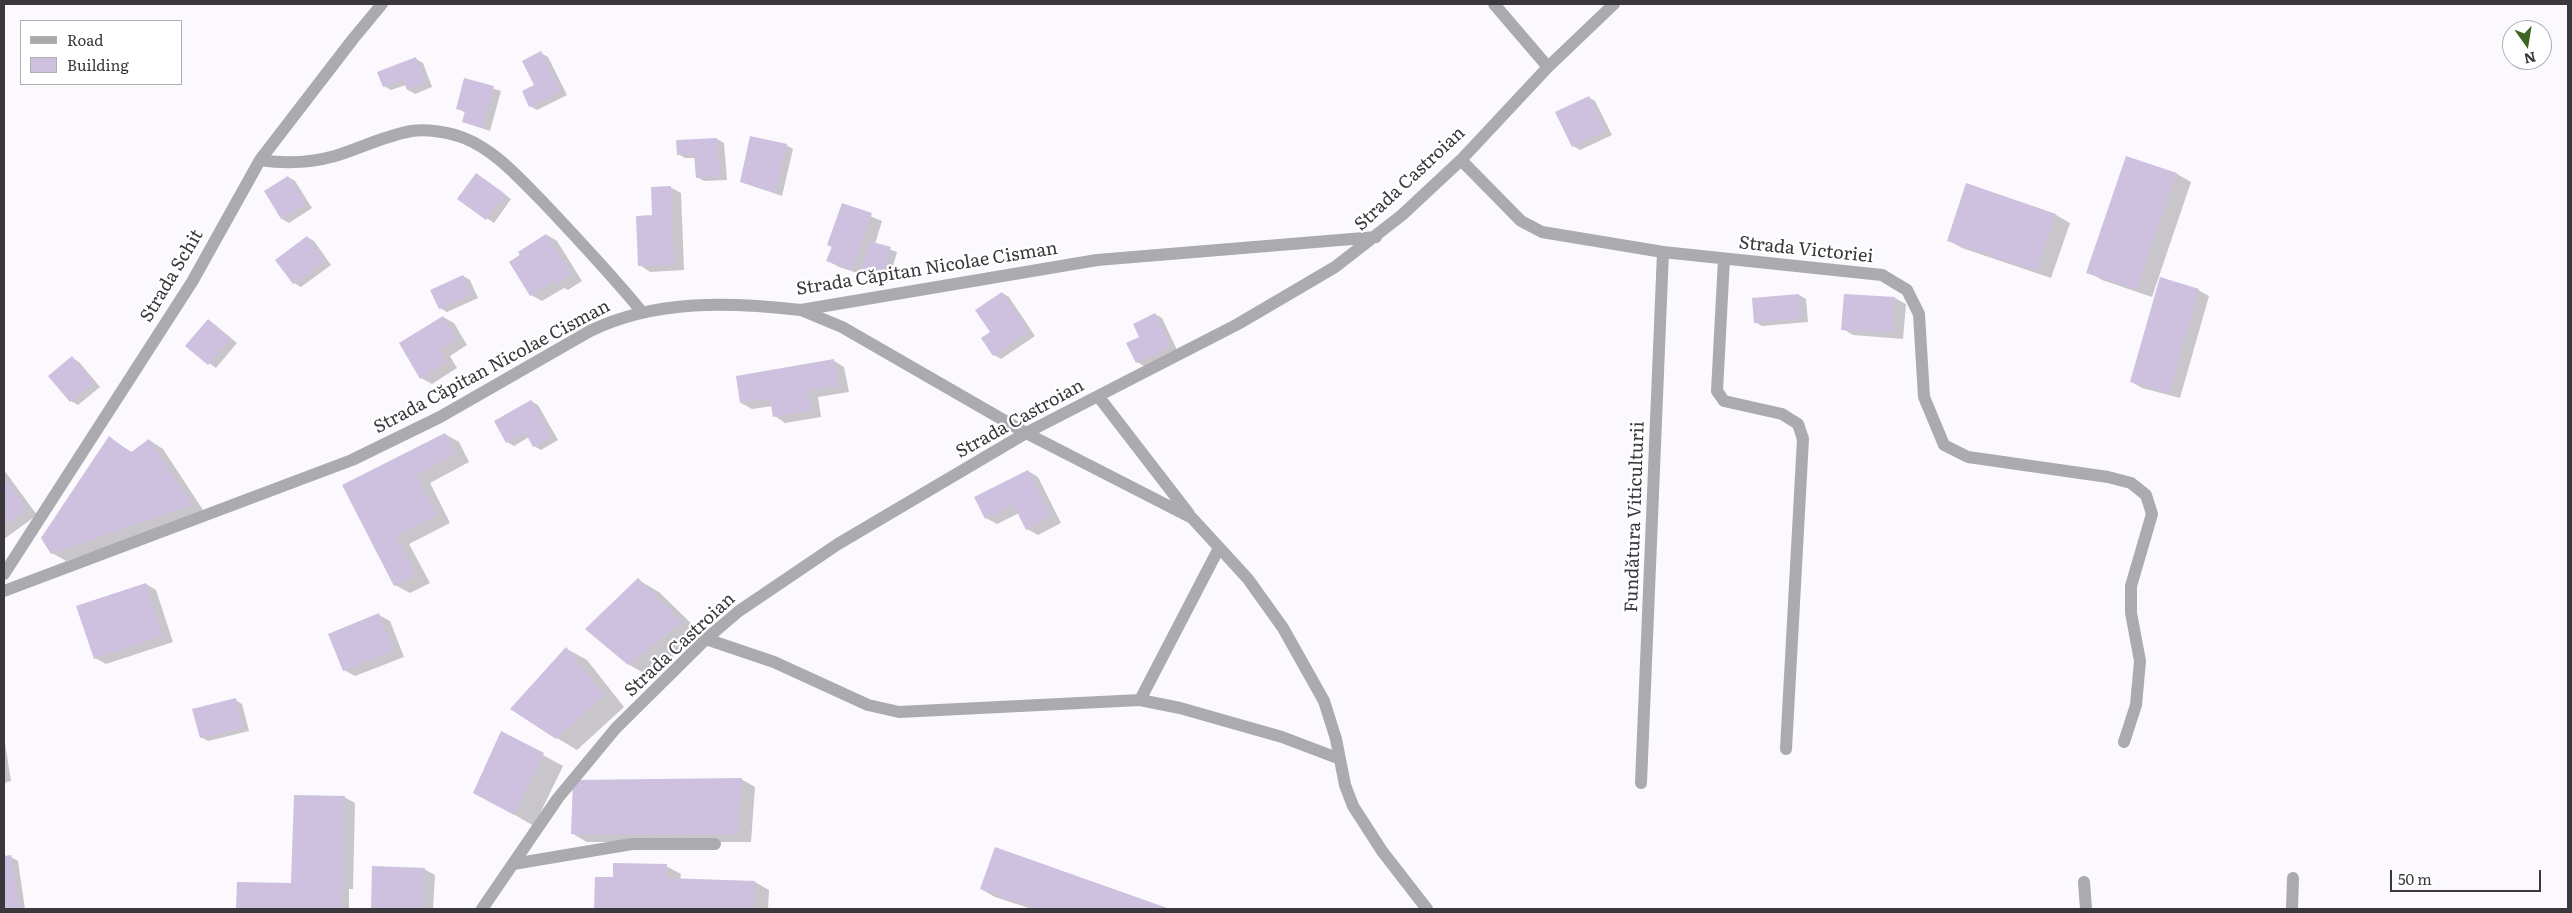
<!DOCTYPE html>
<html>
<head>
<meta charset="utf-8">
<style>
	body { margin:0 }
	#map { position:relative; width:2572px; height:913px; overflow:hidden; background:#fbf8fe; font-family:Literata,serif }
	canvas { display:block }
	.frame { position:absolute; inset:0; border:5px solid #3a383c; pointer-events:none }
	.legend { position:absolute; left:20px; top:20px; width:162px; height:65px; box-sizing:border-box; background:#fff; border:1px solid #b0afb1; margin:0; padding:6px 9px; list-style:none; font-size:15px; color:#3a383c }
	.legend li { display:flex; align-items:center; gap:10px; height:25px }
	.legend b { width:25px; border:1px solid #b0afb1 }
	.north { position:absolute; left:2502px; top:20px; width:50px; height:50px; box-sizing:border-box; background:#fff; border:1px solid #b0afb1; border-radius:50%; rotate:167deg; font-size:14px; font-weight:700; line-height:20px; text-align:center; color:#3a383c }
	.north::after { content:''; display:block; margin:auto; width:18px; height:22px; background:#3d6520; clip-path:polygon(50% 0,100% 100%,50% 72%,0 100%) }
	.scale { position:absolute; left:2390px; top:870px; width:151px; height:22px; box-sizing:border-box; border:2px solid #3a383c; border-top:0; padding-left:6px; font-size:15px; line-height:18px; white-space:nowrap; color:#3a383c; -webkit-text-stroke:4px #fff; paint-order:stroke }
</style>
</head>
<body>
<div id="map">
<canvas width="2572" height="913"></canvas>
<div class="frame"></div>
<ul class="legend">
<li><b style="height:6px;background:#abaaae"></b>Road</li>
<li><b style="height:14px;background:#cec0df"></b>Building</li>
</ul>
<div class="north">N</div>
<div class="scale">50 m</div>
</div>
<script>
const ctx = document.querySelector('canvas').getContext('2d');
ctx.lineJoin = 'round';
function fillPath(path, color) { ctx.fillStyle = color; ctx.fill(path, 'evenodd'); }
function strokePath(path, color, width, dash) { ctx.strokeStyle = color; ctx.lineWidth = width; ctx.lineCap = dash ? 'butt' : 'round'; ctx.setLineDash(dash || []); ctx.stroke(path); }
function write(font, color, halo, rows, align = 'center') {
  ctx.font = font + ' Literata,serif'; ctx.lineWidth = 4.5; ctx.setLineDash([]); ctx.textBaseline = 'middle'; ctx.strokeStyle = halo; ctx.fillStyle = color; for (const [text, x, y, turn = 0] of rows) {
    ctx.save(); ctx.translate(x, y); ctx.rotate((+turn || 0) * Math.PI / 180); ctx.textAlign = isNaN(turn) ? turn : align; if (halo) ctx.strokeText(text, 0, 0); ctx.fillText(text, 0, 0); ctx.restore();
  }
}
fillPath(new Path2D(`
	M541,53l7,4 19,38 -30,15 -7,-4z
	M416,59l7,4 9,24 -17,7 -7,-4 -2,-5 -15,5 -7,-4z
	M465,80l36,11 -11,40 -27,-9 3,-9 -9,-5z
	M1588,97l7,4 17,34 -32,15 -7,-4z
	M717,139l7,4 3,37 -23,1 -7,-4 -1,-19h-11l-7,-4z
	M786,145l7,4 -11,47 -41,-14z
	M2126,158l51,16 14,8 -39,115 -50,-17 -14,-8z
	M288,177l7,4 17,27 -23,15 -7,-4 -17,-27z
	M483,178l28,21 -17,24 -35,-24z
	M670,187l11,6 3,77 -34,2 -10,-7 14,-49z
	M843,205l39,16 -7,23 22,8 -9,31 -49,-16 -11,-6z
	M2056,215l14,8 -19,55 -89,-30 -14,-8z
	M547,235l10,6 25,40 -14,9 -4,-2 -22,13 -11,-6 -21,-33z
	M307,237l7,4 17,24 -30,22 -7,-4z
	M463,276l7,4 8,18 -31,14 -7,-4z
	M2198,290l11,6 -29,102 -38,-10 -10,-6z
	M1002,293l7,4 26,39 -34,23 -7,-4 -2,-23z
	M1799,295l7,4 2,23 -46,4 -7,-4z
	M1895,298l11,6 -3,35 -50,-4 -10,-6z
	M1155,314l7,4 15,32 -33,16 -7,-4 4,-24z
	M443,317l11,6 13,22 -17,11 7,12 -25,16 -11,-6z
	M208,320l29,23 -21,25 -30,-22z
	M72,358l7,4 21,25 -22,18 -7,-4 -21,-25z
	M834,361l10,6 5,25 -31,5 3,20 -36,6 -10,-7 -2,-10 -21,3 -11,-6z
	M531,401l7,4 20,35 -17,10 -7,-4 -5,-9 -15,9 -7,-4z
	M445,434l14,8 10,20 -39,21 20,40 -41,21 21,39 -20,10 -15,-8 -51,-99z
	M110,438l23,15 16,-13 14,9 42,64 -139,48 -14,-8z
	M4,470l33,45 -33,24z
	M1028,471l10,6 23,46 -23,12 -11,-6 -8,-16 -22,11 -11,-6z
	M638,580l21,12 43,42 -53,42 -21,-12z
	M146,584l10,6 17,52 -67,22 -11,-6z
	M379,615l11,6 14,36 -49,19 -11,-6z
	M567,649l20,11 37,47 -47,43 -20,-12z
	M235,700l7,4 7,27 -41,10 -7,-4z
	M4,737l7,44 -7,2z
	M543,755l20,11 -29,60 -59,-34z
	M741,779l14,8 -4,55h-164l-14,-8z
	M344,797l11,6 -2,86h-4v20h-111v-25h58z
	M996,849l171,60h-135l-37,-12 -14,-8z
	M11,857l7,4 7,48h-21v-51z
	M666,866l15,8 -1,6 75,2 14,8 -1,19h-173l1,-31 18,1z
	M373,867l51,2 11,6 -2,34h-61z`), '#0003');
fillPath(new Path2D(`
	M541,51l20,40 -32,16 -7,-16 12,-6 -12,-24z
	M416,57l10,26 -19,7 -4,-10 -20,7 -6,-15z
	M464,78l30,8 -11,42 -21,-6 3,-11 -9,-2z
	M1589,96l17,35 -34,16 -17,-35z
	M750,136l37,8 -12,49 -35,-11z
	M717,138l3,38 -24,2 -2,-24 -17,1 -1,-15z
	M2126,156l51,17 -40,117 -51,-17z
	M476,173l29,21 -19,26 -29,-21z
	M288,176l18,28 -25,15 -17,-28z
	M1966,183l90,31 -19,57 -90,-30z
	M671,186l3,79 -36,1 -2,-50 16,-1 -1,-28z
	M842,203l30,10 -19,57 -27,-9 6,-14 -5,-2z
	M546,234l26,41 -16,10 -2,-4 -24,15 -21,-34 11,-7 -2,-3z
	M307,236l18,25 -32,23 -18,-24z
	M869,241l22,6 -10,33 -21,-7z
	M463,275l9,19 -33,15 -9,-19z
	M2160,277l39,12 -30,104 -39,-11z
	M1002,292l27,40 -36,24 -12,-18 9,-6 -15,-22z
	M1799,294l2,24 -47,5 -2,-25z
	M1844,294l51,3 -2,36 -52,-3z
	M1155,313l16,33 -35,17 -10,-20 13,-6 -6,-13z
	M443,316l14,23 -17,10 7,13 -27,17 -21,-36z
	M208,319l23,19 -23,27 -23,-19z
	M72,356l22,27 -24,19 -22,-26z
	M834,359l5,27 -31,5 3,20 -38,6 -3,-18 -30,4 -4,-27z
	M531,400l21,36 -19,11 -8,-15 -19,11 -12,-22z
	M445,433l11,21 -40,21 21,40 -41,21 20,39 -22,11 -52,-101z
	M109,436l21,17 19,-14 43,66 -141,49 -10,-16z
	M1028,470l23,46 -25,14 -13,-26 -28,15 -11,-22z
	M4,477l23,32 -23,16z
	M638,578l44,44 -54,43 -43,-36z
	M146,583l17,53 -69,23 -18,-53z
	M379,613l15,38 -51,20 -15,-37z
	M566,647l38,48 -48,44 -46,-30z
	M236,698l7,30 -43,10 -8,-29z
	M501,731l43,22 -30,62 -41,-22z
	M742,778l-5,57 -166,-1 2,-54z
	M294,795l51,1 -3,113h-106l1,-27 54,1z
	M995,847l175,62h-132l-58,-20z
	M11,855l9,54h-16v-53z
	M613,863l54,1 -1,14 89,3 -1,28h-160l1,-32h18z
	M372,866l53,2 -2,41h-52z`), '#cec0df');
strokePath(new Path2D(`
	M1494,4l54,63
	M260,160c26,4 50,3 75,-4 26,-8 49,-20 76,-25 16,-2 38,1 53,7 31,12 56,41 79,64 34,36 68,72 99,110
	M1461,160l60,61 21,11 121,20 219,23 25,15 12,24 5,83 20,48 24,12 140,20 23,6 15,12 6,19 -21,72v27l9,48 -4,44 -12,37
	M1724,259l-7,132 7,10 58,13 16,10 5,15 -17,310
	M801,310l41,17 184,106 166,85 56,61 35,49 41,73 12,38 9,46 8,21 29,45 45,58
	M1098,396l91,118
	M4,574l188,-292 68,-122 93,-121 29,-35
	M4,591l348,-131 88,-43 150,-86c66,-32 140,-29 211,-21l296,-50 279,-23
	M706,639l68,23 94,43 31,7 241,-12 40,8 102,29 58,22
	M1140,700l79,-152
	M1641,783l22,-531
	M513,864l119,-20h83
	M2084,882l2,27
	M482,909l76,-111 58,-70 90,-89 33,-28 99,-67 188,-111 212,-109 97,-57 67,-52 59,-55 87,-93 66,-63
	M2292,909l1,-31`), '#abaaae', 12);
write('18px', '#3a383c', '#fff', [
	["Strada Castroian",1410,179,-43],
	["Strada Victoriei",1806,250,6],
	["Strada Căpitan Nicolae Cisman",927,269,-9],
	["Strada Schit",172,276,-59],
	["Strada Căpitan Nicolae Cisman",492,367,-28],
	["Strada Castroian",1020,419,-29],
	["Fundătura Viticulturii",1635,517,-88],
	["Strada Castroian",680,645,-43]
]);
</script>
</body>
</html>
